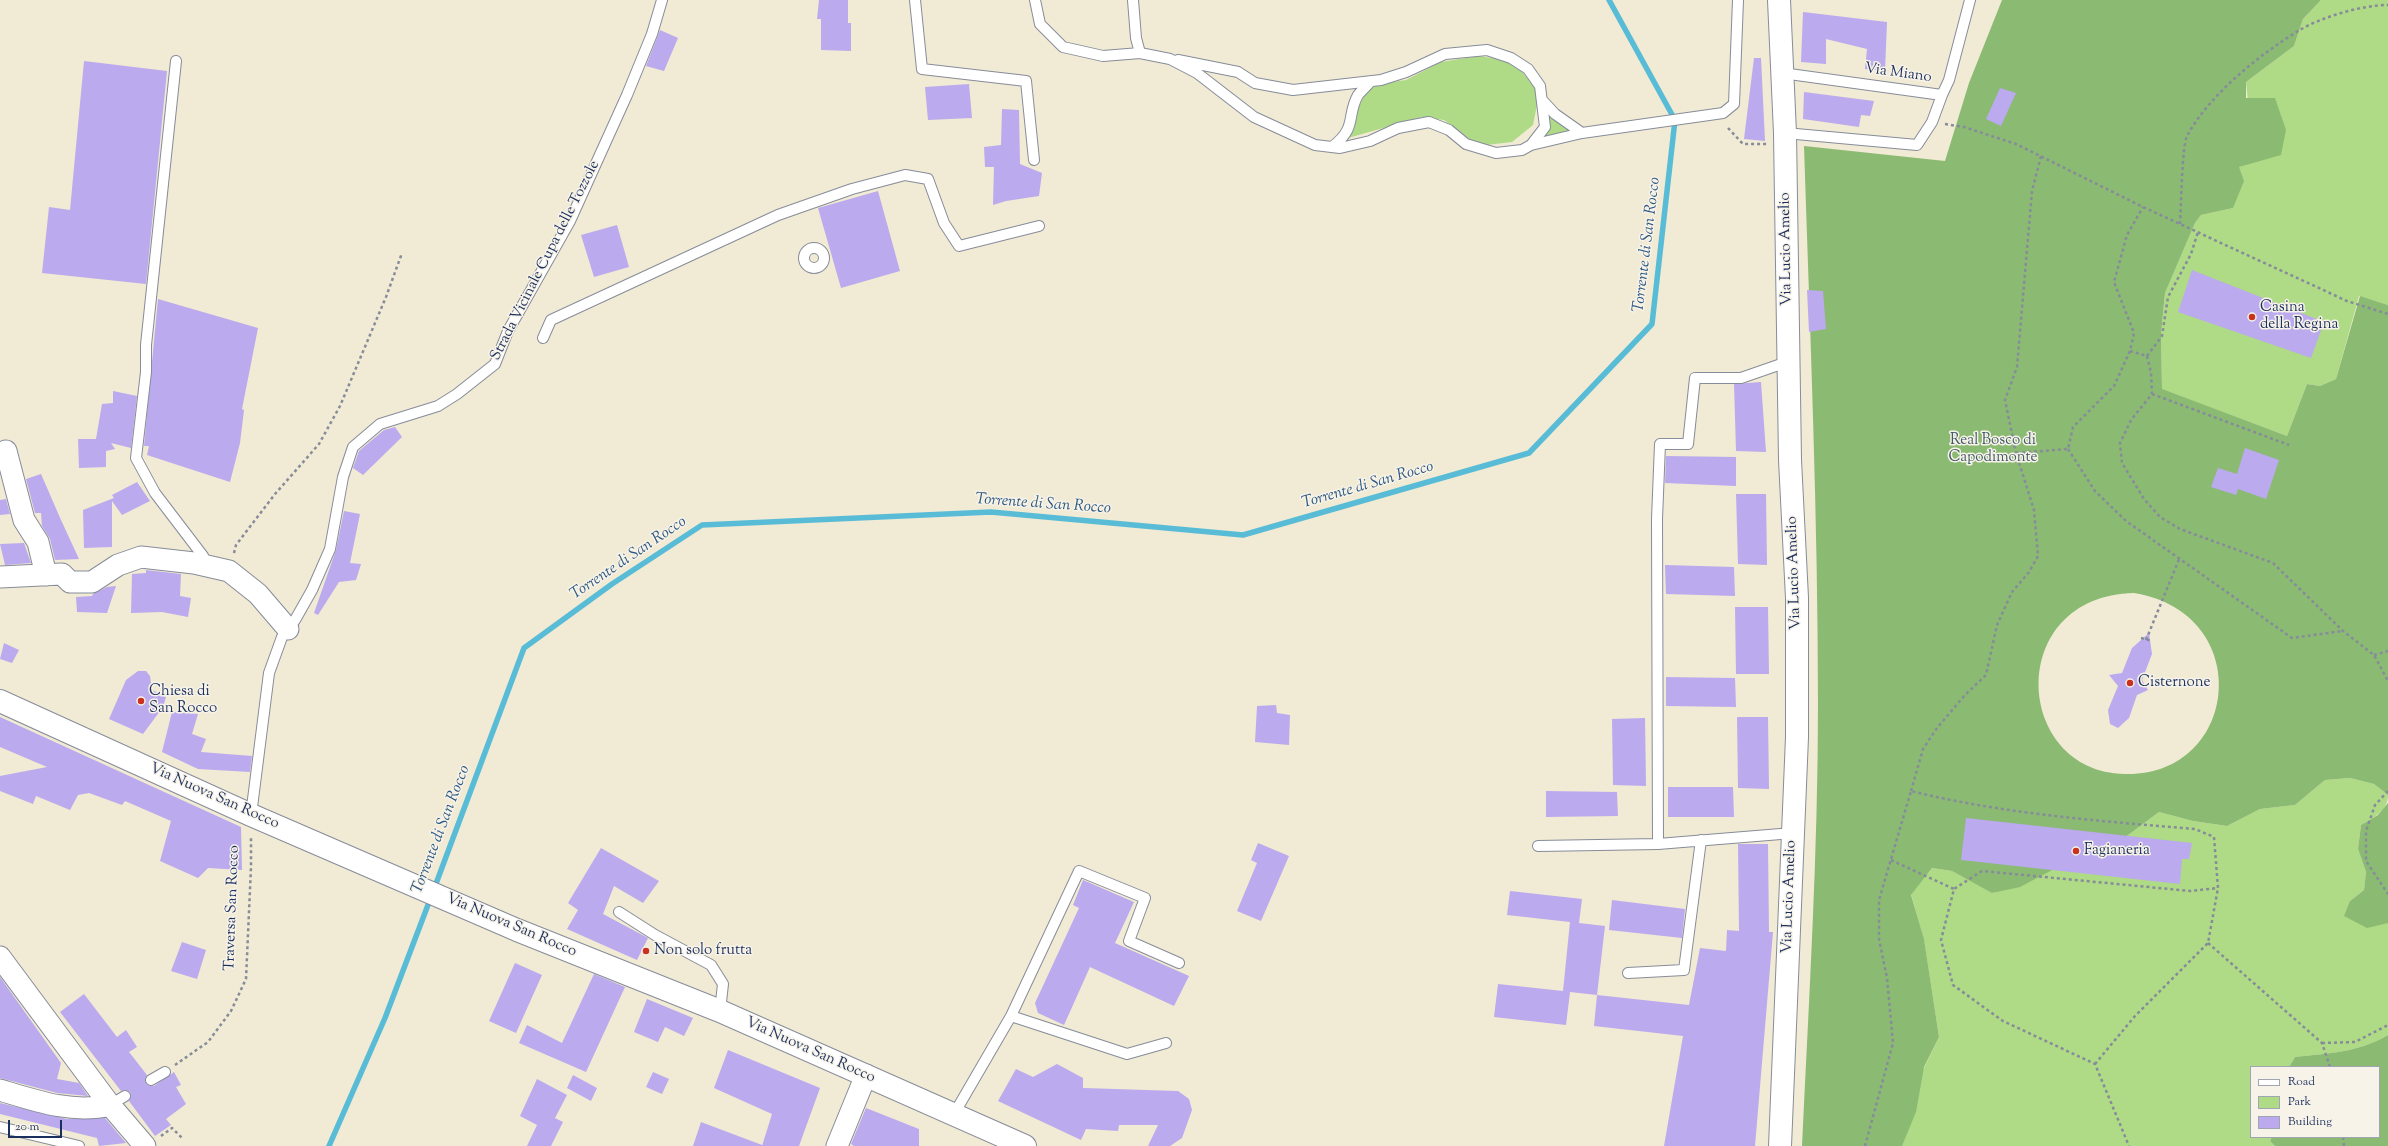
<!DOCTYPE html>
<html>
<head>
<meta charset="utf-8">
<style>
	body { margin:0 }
	#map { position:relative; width:2388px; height:1146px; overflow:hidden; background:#f1ead4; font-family:"Sorts Mill Goudy",serif }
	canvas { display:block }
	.legend { position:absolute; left:2250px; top:1066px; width:130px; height:72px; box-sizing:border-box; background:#f7f3e8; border:1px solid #9fa5b1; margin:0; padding:5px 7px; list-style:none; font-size:12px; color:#1b2f5e }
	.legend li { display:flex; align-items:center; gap:8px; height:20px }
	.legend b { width:20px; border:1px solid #9fa5b1 }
	.scale { position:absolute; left:8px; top:1120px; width:54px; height:18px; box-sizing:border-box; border:2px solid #1b2f5e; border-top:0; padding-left:5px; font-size:12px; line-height:14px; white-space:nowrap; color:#1b2f5e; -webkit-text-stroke:3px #f7f3e8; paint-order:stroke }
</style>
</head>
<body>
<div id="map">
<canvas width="2388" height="1146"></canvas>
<ul class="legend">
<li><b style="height:5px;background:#fff"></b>Road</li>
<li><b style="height:11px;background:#afda86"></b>Park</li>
<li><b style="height:11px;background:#bae"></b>Building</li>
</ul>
<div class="scale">20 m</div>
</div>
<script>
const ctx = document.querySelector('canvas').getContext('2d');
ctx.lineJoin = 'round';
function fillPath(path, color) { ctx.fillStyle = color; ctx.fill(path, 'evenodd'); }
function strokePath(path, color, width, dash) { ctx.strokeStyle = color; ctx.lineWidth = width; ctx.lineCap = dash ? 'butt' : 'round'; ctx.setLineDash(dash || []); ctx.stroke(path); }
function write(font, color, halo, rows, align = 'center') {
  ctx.font = font + ' "Sorts Mill Goudy",serif'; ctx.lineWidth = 3; ctx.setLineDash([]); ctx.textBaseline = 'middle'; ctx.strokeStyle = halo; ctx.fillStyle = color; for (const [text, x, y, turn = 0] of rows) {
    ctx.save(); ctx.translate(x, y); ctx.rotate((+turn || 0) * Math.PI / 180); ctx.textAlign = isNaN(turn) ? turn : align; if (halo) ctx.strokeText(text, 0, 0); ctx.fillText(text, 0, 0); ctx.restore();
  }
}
fillPath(new Path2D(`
	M2321,0h67v305l-29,-9 -23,83 -16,7 -13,-2 -20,52 -125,-46 -1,-56 4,-41 30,-70 6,-8 32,-7 6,-41 15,-6 -8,-79 48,-36 9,-27z
	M1478,56l28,4 17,13 12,15 2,17 -4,20 -21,17 -26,3 -11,-2 -31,-23 -22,-3 -74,21 10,-29 8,-17 13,-8 27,-4 35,-18z
	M1546,108l29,24 -36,8z
	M2350,778l24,6 14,11c0,16 -15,23 -27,30l-3,24 8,23 -2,18 -14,11 38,22v112c-31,18 -59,18 -93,22l-6,10h-38v70h21l-2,4 5,5h-409l57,-76 16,-33 -15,-97 -13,-46 21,-26 20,3 41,22 80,-34 35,-9 51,-38 34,9 34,5 33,-17 35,-4 30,-25z`), '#afda86');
fillPath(new Path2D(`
	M2002,0h319l-18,19 -9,27 -48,36v16h29l11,32 -5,25 -42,12 5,14 -11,27 -32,7 -6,8 -30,70 -4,41 1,55 125,47 20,-52 13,2 16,-7 24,-83 28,9v490l-14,-11 -24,-6 -25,2 -30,25 -35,4 -33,17 -34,-5 -34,-9 -51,38 -35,9 -53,28 -28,6 -40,-22 -20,-3 -21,27 13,44 15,98 -15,30 -8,45 -14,34h-100c7,-147 16,-295 16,-442 0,-186 -8,-373 -14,-558l141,15 24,-78zM2134,593c123,20 106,184 -9,181 -112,-2 -121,-178 9,-181z
	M2388,803v120l-21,5 -23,-12 6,-15 14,-11 2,-18 -8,-23 3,-24 17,-10z
	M2388,1035v111h-113l-5,-5 2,-4h107v-70h-90l6,-10c34,-4 62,-4 93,-22z`), '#8bba73');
strokePath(new Path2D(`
	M434,889l90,-241 88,-64 90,-59 289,-13 252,23 286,-82 123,-129 23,-204 -66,-120
	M329,1146l56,-128 46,-121`), '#58bcd7', 5.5);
fillPath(new Path2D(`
	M819,0h29v23h3v28l-30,-1v-31h-4z
	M1803,12l84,10 -2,49 -20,-2 2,-20 -41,-10v25l-25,-2z
	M660,30l18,8 -14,33 -18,-5z
	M1754,58h7l4,83 -21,-2z
	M84,61l83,10 -21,213 -104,-11 7,-66 21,3z
	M969,84l3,34 -44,2 -3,-33z
	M2000,88l16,5 -15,33 -15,-7z
	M1804,92l70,9 -4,15 -9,-1 -2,12 -56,-8z
	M1002,109l17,1 1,54 22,9 -3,23 -33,5 -13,4 1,-38h-9l-1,-20 17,-2z
	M878,191l22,80 -59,17 -23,-80z
	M617,225l12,42 -35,10 -13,-42z
	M2192,270l132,52 -13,36 -133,-46z
	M1807,290l16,1 3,38 -17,3z
	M158,299l100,29 -16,81 2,1 -4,33 -10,39 -83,-27 2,-9h-5z
	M1761,382l5,70 -30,-1 -2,-67z
	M113,391l24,5 -6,52 -20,-5 4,6 -9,2v16l-27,1 -1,-29h18l6,-35 11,-1z
	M395,427l7,10 -39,38 -10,-7 6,-17 25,-21z
	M2245,448l34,12 -13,39 -28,-10 -2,6 -25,-8 7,-19 19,6z
	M1666,456l70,1v29l-71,-3z
	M41,474l20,46 18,39 -24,1 -5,-21 -8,-13 -1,-13h-6l-9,-34z
	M137,482l13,19 -28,14 -10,-14v46l-28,1 -1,-38 31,-12 -2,-3z
	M1736,494h30l1,71 -29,-1z
	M6,499l4,15 -10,1v-15z
	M344,511l16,3 -10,49 11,1 -5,16 -17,2 -21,33 -4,-2 22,-63z
	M24,543l7,20 -26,2 -5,-21z
	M1665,565l69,2 1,29 -69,-2z
	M146,570l35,4 -1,22 11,2 -3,19 -26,-5 -31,1 1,-39 14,-1z
	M116,586l-9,27 -30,-1 -1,-15 16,-1 1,-2 14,-7z
	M1735,607h33l1,67h-33z
	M2149,633l3,21 -10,26 6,10 -11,5 -8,23 -11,10 -8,-4 -2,-14 10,-24 -9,-11 13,-2 10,-25z
	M4,643l15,7 -7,13 -12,-4z
	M138,671h8l4,5 2,14 14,7 -3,10 -20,27 -34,-15 17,-39z
	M1666,677l69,1 1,29 -70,-1z
	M1276,705l1,8 13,2 -1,30 -34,-3 2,-36z
	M172,712l26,2 -6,20 14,5 -5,13 51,4 -2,16 -52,-3 -36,-17z
	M0,717l241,110 1,43 -34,-2 -10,10 -38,-17 11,-40 -46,-20 -3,4 -33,-12 -11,2 -8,15 -34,-14 -3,8 -33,-13v-15l47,-9 -47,-20z
	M1737,717h31l1,72 -31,-1z
	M1645,718l1,68 -33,-1 -1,-66z
	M1668,787h65l1,30h-66z
	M1546,791l71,1 1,24 -72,1z
	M1966,818l226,25 -3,16h-7l-2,25 -219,-24z
	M1258,843l31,13 -28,65 -24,-10 20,-48 -6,-3z
	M1738,844h30l1,88h4l-18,214h-91l19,-110 -89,-10 3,-31 92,10 11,-57 26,3 1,-21 12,1z
	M601,848l58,33 -16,22 -29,-17 -11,28 45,24 -11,22 -70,-31 11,-19 -10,-7z
	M1083,880l51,22 -19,41 74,33 -15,30 -84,-39 -26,58 -26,-12 -3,-10 44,-95 -6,-3z
	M1510,891l72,8 -3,24 26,3 -8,69 -27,-3 -4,33 -72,-8 4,-33 65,7 7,-69 -63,-7z
	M1612,900l73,9 -3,29 -73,-8z
	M182,942l24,8 -9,29 -26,-8z
	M515,963l27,12 -26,58 -27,-12z
	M594,974l31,13 -39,85 -67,-29 8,-18 35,18z
	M0,977l61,86 -4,16 22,4 9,13 -31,-3 -57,-15z
	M84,994l33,43 9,-7 11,17 -8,5 18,23 -2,5 2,5 7,1 20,-14 7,13 -5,2 10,17 -20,15 5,6 -16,11 -26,-35 2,-5 -1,-4 -5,-2 -4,1 -61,-79z
	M647,999l46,19 -9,18 -19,-9 -7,15 -24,-10z
	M728,1050l92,38 -21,58h-37l10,-32 -58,-26z
	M1057,1064l26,14v10l95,3 11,8 3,11 -10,28 -12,8h-22l10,-21h-39l-1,6 -32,-2 -5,11 -83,-39 18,-32 17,8z
	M653,1072l16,7 -7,15 -16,-7z
	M573,1075l24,13 -6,13 -24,-13z
	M537,1079l30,16 -12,23 8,4 -12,24h-24l10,-21 -17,-9z
	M0,1103l67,16 38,-1 21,25 -27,3 -2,-8 -97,-24z
	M866,1108l53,21v17h-65l-3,-2z
	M701,1122l61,23v1h-69z`), '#bae');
const lane = new Path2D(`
	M915,0l7,69 104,12 8,79
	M1035,0l5,24 23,23 40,9 37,-3 30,6 27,14 57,44 61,28 25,3 30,-7 28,-13 31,-6 20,8 17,14 30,9 26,-3 9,-5 51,-12 141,-20 11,-9 4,-104
	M1133,0l3,38 4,15
	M1178,60l60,12 17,11 38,7 88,-10 25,-8 39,-18 42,-4 24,8 17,11 12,17 5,41 -14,18
	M176,61l-30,284v27l-10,86 19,35 48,63 4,9
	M1782,73l160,22 -10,27 -15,23 -132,-12
	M1942,95l7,-15 21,-80
	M1542,100l13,14 27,19
	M1332,147c26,-20 14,-31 26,-52 4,-5 9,-9 13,-14
	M804 258a10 10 0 1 1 20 0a10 10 0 1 1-20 0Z
	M543,338l8,-18 227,-105 74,-26 53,-14 23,4 16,44 15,23 80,-20
	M251,815l18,-142 13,-36 13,-17 17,-30 18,-41 13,-72 10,-30 27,-23 58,-18 19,-12 38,-30 13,-33 62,-110 57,-126 25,-61 10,-34
	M1658,844l-1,-325 3,-75h28l7,-66h46l49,-17
	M1538,846l120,-2 135,-11
	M619,912l36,23 56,30 12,19 -3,27
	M1628,973l56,-3 17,-130
	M1011,1016l68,-145 66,27 -16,43 50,22
	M151,1080l14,-8
	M110,1105l15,-9
	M954,1114l57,-98 116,38 39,-11
	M0,1127l79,19`);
const street = new Path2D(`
	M6,451l18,69 14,22 8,33
	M0,577l62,-3 8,8h22l26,-17 23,-8 53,6 35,8 29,23 30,35
	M0,957l110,148 35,41
	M0,1090c36,11 73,24 110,15
	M837,1146l29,-71`);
const secondary = new Path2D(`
	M0,701l251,114 266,115 203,81 305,135`);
const primary = new Path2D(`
	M1779,0l6,133 5,327 7,138v139l-17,409`);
strokePath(lane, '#868c99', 12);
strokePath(street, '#868c99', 23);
strokePath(secondary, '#868c99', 24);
strokePath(primary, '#868c99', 24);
strokePath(new Path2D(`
	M1945,124l19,3 52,17 127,63 204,94 41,13
	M1728,128l15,16h24
	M2180,224c1,-15 2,-79 7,-88 22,-41 72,-81 111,-105 23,-14 64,-26 90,-26
	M2130,351l17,5
	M2147,356l4,17 1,21 -21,26 -11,23 2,20 22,36 16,18 20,12 93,34 70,68 31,24 14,26
	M2147,356l15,-20 6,-39 23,-43 7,-22
	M2152,394l137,51
	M2068,449l27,42 31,30 166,117 50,-7
	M2016,453l52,-4 5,-22 41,-41 16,-35 4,-18 -20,-51 13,-47 16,-28
	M234,553l2,-8 39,-51 44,-50 21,-38 46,-109 16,-44
	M2141,638l11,3
	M2146,640l34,-83
	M2374,655l14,-4
	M1911,791l12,-42 14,-21 28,-33 21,-20 11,-50 15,-33 17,-20 9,-16 -4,-46 -18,-57 -11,-53 12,-33 15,-176 9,-35
	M2388,791l-13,14 -9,26v30l22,33
	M1891,860l63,29
	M2208,943l114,100 8,24
	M2322,1043l33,-1 33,-17
	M2095,1064l40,-48 73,-73 10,-55
	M175,1065l33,-23 23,-31 15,-32 5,-112v-31
	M161,1136l11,-8 11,11
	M2343,1137l1,9
	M1865,1146l28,-103 -6,-65 -8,-39v-39l32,-109c92,23 189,30 284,38l19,8 4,51 -28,3 -208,-20 -28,18 -13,51 12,45 50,36 92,43 34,82`), '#868c99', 2.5, [3, 3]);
strokePath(lane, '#fff', 10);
strokePath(street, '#fff', 21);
strokePath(secondary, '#fff', 22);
strokePath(primary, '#fff', 22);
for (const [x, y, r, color] of [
	[2252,317,4,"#c8321e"],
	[2130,683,4,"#c8321e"],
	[141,701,4,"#c8321e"],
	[2076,851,4,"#c8321e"],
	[646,951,4,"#c8321e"]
]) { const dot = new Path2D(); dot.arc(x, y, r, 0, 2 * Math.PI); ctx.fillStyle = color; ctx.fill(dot); strokePath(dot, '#f7f3e8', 1.5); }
write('15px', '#1b2f5e', '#f7f3e8', [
	["Via Miano",1898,74,8],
	["Via Lucio Amelio",1787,249,-91],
	["Strada Vicinale Cupa delle Tozzole",546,261,-63],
	["Via Lucio Amelio",1795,573,-92],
	["Via Nuova San Rocco",214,797,24],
	["Via Lucio Amelio",1790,897,-88],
	["Traversa San Rocco",233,908,-88],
	["Via Nuova San Rocco",511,926,23],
	["Via Nuova San Rocco",810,1051,24]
]);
write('15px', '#1b2f5e', '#f7f3e8', [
	["Casina",2260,308],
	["della Regina",2260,325],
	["Cisternone",2138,683],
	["Chiesa di",149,692],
	["San Rocco",149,709],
	["Fagianeria",2084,851],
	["Non solo frutta",654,951]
], 'left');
write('15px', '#405a68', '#f7f3e8', [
	["Real Bosco di",1993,441],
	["Capodimonte",1993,458]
]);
write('italic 16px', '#2d5982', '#f7f3e8', [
	["Torrente di San Rocco",1648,245,-83],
	["Torrente di San Rocco",1368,486,-16],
	["Torrente di San Rocco",1043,505,4],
	["Torrente di San Rocco",629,559,-34],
	["Torrente di San Rocco",442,830,-69]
]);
</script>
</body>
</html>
